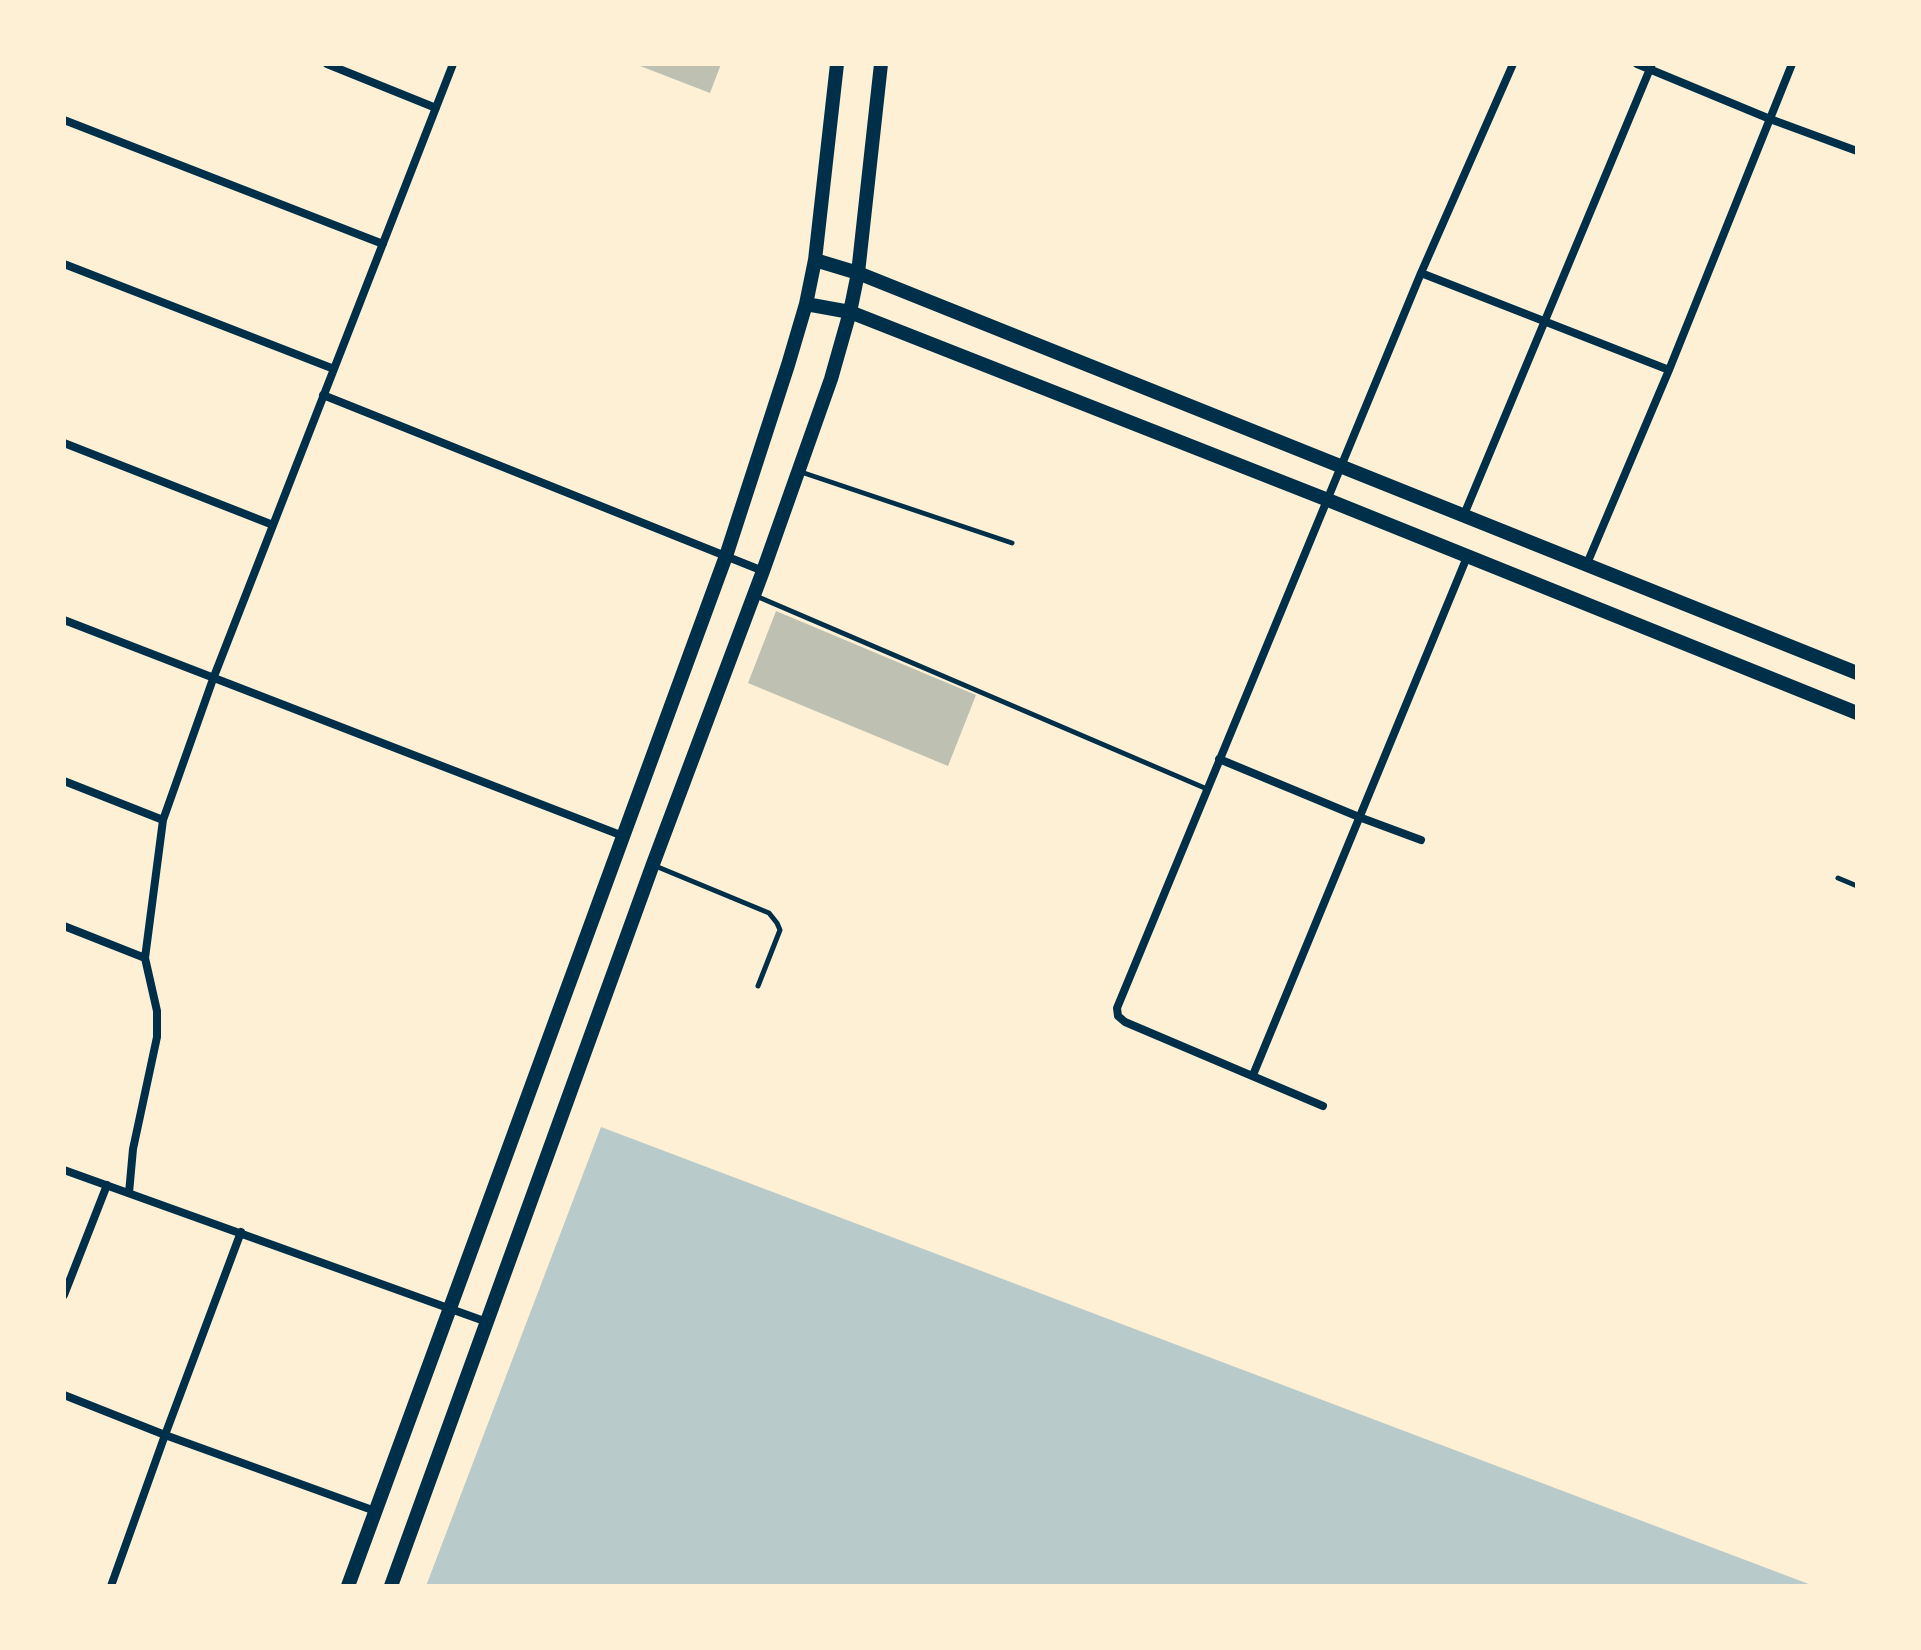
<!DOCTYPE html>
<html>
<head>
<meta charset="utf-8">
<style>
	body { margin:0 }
	#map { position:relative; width:1921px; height:1650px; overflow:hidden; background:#fdf0d5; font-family:"Public Sans",sans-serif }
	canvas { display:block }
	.frame { position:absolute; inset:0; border:66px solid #fdf0d5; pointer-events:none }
</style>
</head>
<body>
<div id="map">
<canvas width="1921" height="1650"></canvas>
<div class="frame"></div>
</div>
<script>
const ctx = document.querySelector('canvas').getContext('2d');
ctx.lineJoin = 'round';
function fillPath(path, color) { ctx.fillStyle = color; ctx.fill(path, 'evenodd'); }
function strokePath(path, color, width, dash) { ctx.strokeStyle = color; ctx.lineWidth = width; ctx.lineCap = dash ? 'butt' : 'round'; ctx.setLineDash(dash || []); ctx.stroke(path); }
fillPath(new Path2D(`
	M601,1127l1213,459h-1388z`), '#b9caca');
fillPath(new Path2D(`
	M635,64h86l-11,29z
	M776,611l200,84 -28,71 -200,-83z`), '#bec0b2');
strokePath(new Path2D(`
	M801,472l211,71
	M756,596l451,193
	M653,865l116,48 8,10 3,7 -22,56
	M1838,878l19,8`), '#003049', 5);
strokePath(new Path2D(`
	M327,64l109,44
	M1637,64l133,55 87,32
	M64,120l319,124
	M64,264l270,105
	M1421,273l248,97
	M323,395l440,176
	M64,443l209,82
	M1463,517l189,-453
	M1586,566l83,-196 123,-306
	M64,620l559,216
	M1219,759l140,58 62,23
	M64,781l99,39
	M64,926l81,32
	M1253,1075l214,-518
	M1323,1106l-198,-84 -7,-6 -1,-8 304,-735 92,-209
	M64,1170l423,152
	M129,1193l4,-44 24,-112v-26l-12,-53 18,-138 50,-141 240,-615
	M64,1295l43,-110
	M64,1395l101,40 210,76
	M111,1586l54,-151 76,-203`), '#003049', 8);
strokePath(new Path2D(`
	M815,260l43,13c333,133 665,269 999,400
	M806,304l44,8 478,188 529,213
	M348,1586l378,-1030 62,-191 18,-61 9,-44 22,-196
	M391,1586l262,-722 110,-293 68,-192 19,-67 8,-39 23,-209`), '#003049', 14);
</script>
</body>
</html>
